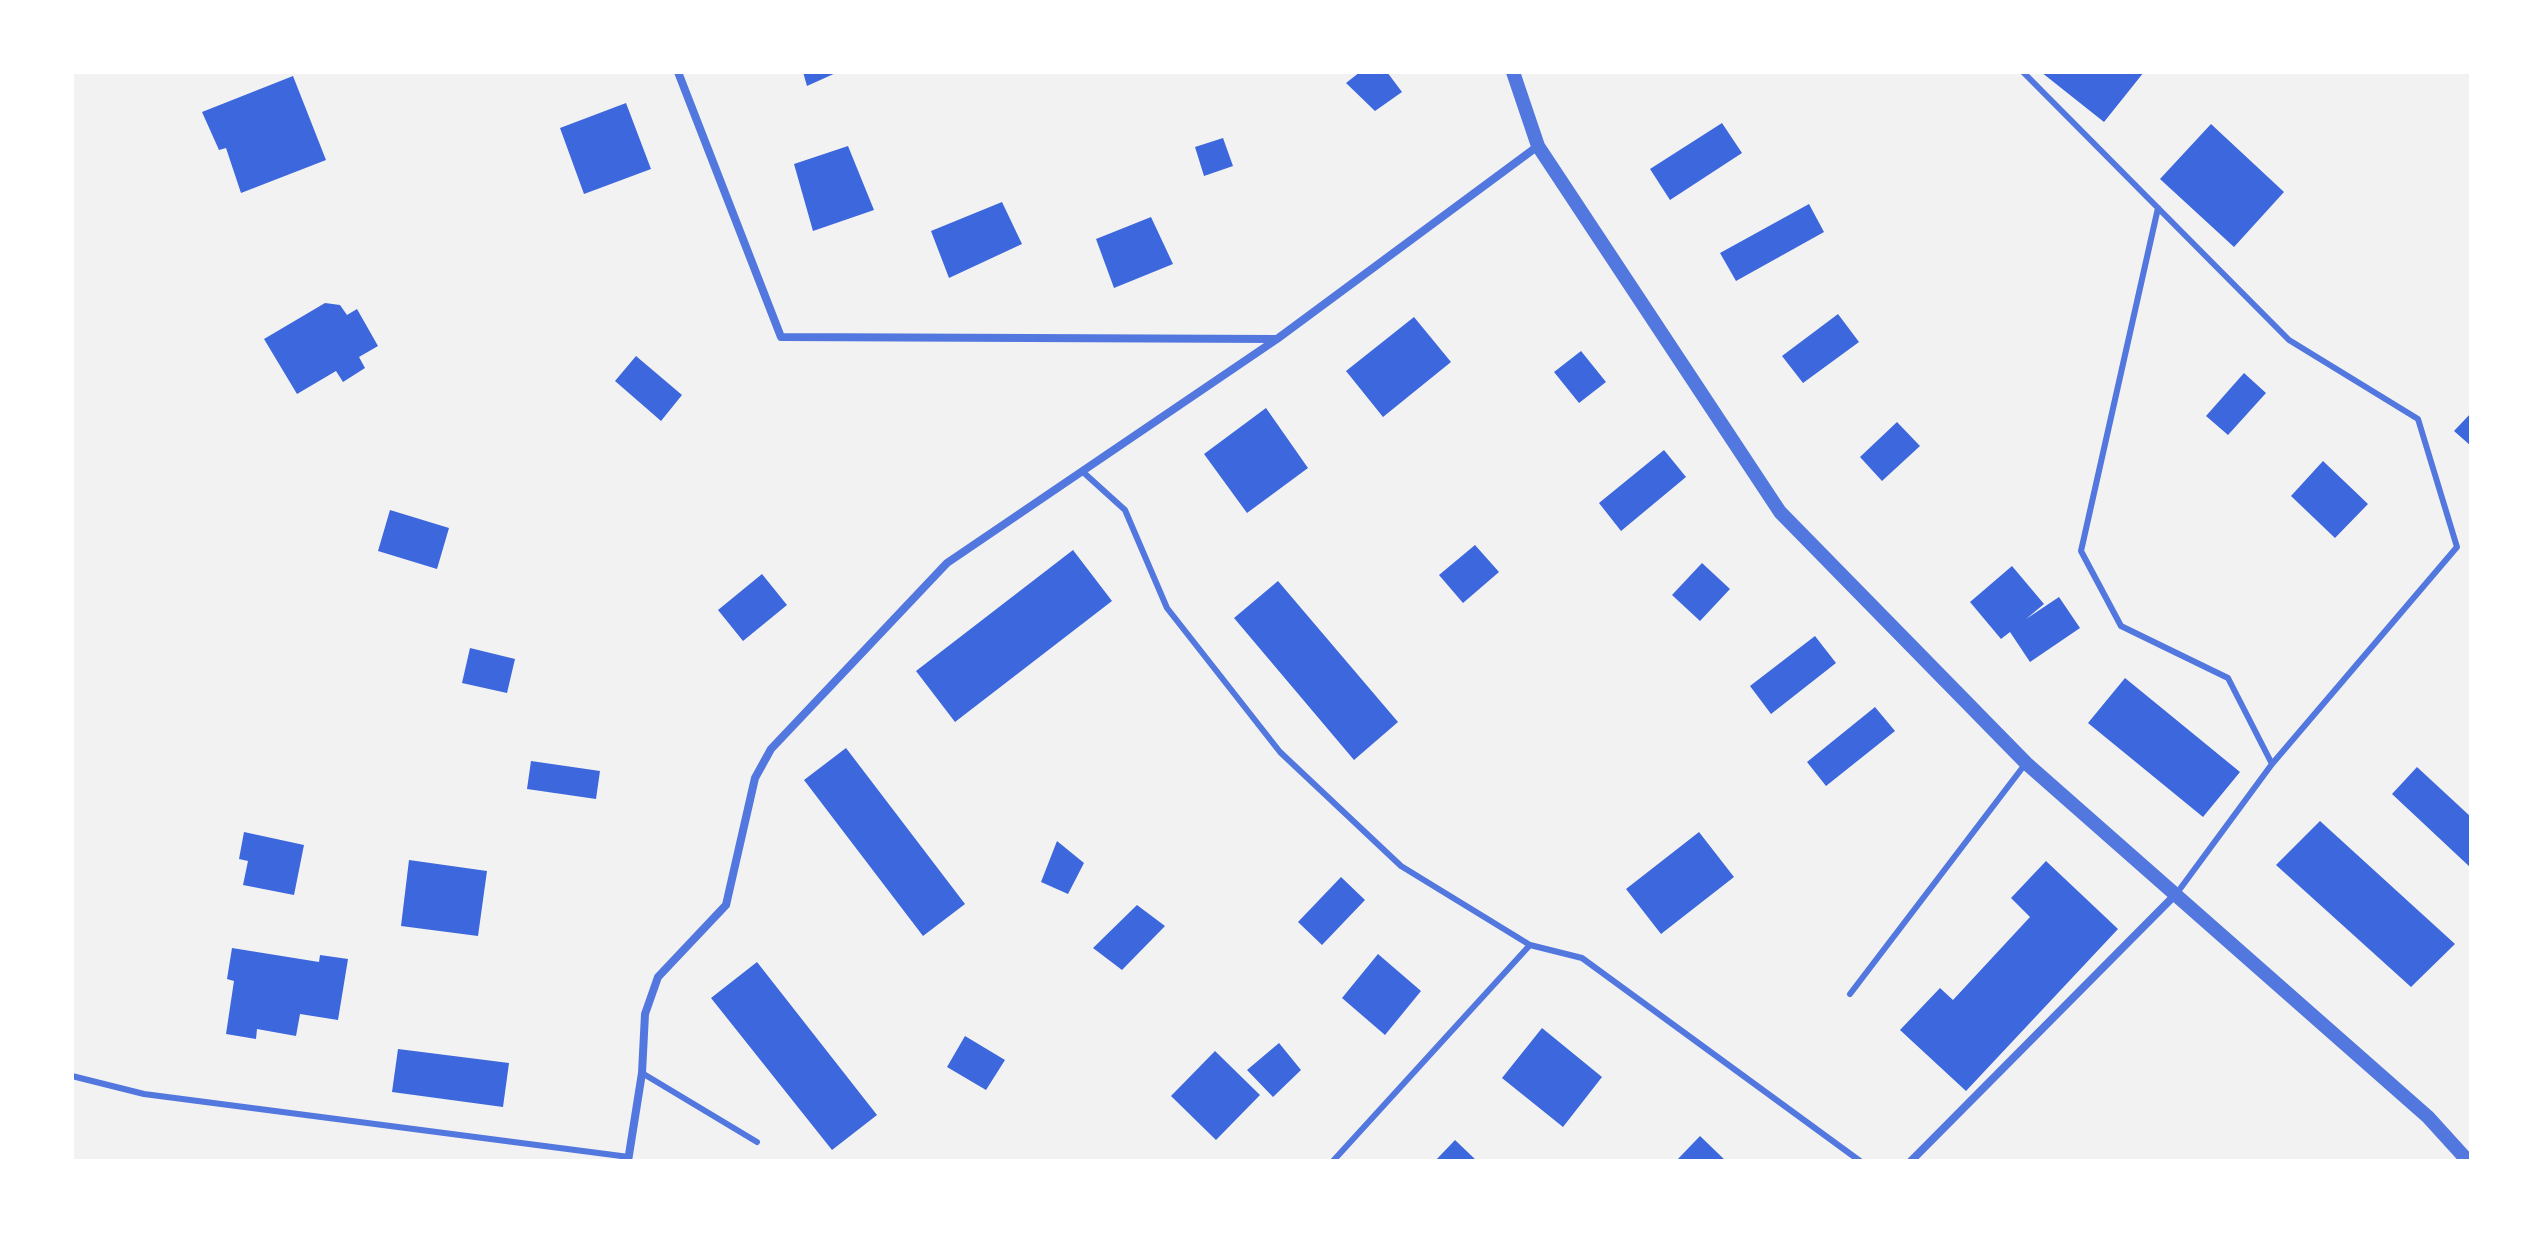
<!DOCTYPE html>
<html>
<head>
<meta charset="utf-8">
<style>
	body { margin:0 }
	#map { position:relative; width:2543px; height:1233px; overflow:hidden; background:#f2f2f2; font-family:"Exo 2",sans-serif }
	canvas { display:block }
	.frame { position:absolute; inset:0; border:74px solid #fff; pointer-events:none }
</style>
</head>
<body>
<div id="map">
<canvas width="2543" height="1233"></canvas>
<div class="frame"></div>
</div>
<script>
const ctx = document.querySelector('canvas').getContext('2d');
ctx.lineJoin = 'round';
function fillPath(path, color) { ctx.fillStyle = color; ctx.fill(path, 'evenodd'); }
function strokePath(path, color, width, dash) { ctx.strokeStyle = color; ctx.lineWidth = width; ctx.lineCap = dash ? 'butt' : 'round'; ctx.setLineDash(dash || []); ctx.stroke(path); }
fillPath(new Path2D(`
	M803,72h35l-31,14z
	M1360,72h27l15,20 -27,19 -29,-28z
	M2041,72h103l-40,50z
	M293,76l33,84 -85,33 -15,-45 -7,2 -17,-38z
	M626,103l25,66 -67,25 -24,-66z
	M1722,123l20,30 -72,47 -20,-31z
	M2211,124l73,68 -50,55 -74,-68z
	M1223,138l10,28 -29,10 -9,-29z
	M848,146l26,64 -61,21 -19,-67z
	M1002,202l20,42 -73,34 -18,-47z
	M1809,204l15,28 -88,49 -16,-28z
	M1151,217l22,47 -59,24 -18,-49z
	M325,303l15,2 7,10 10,-6 21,37 -19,11 6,11 -22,14 -7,-11 -39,23 -33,-55z
	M1838,314l21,28 -56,41 -21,-27z
	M1414,317l37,45 -68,55 -37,-46z
	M1581,351l25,31 -27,21 -25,-31z
	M636,356l46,39 -21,26 -46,-40z
	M2244,373l22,20 -38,42 -22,-19z
	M1266,408l42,60 -61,45 -43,-59z
	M2471,413v33l-17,-15z
	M1897,422l23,24 -38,35 -22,-24z
	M1664,450l22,27 -65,54 -22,-28z
	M2323,461l45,43 -33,34 -44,-42z
	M390,510l59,18 -12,41 -59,-18z
	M1475,545l24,27 -36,31 -24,-28z
	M1073,550l39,51 -157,121 -39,-51z
	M1702,563l28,26 -30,32 -28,-26z
	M2012,566l32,38 -18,15 33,-22 21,31 -50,34 -20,-30 -9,7 -31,-37z
	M762,574l25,31 -44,36 -25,-31z
	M1278,581l120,141 -44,38 -120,-142z
	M1815,636l21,27 -65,51 -21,-28z
	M470,648l45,11 -8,34 -45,-10z
	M2125,678l115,94 -37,45 -115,-94z
	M1875,707l20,24 -69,55 -19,-24z
	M846,748l119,156 -42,32 -119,-156z
	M531,761l69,10 -4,28 -69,-10z
	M2417,767l54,50v51l-79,-74z
	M2320,821l135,123 -44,43 -135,-122z
	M244,832l60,13 -10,50 -51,-10 5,-24 -9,-2z
	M1699,832l35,45 -73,57 -35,-45z
	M1057,841l27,22 -16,31 -27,-12z
	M409,860l78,11 -9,65 -77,-10z
	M2046,861l72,68 -152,162 -66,-61 40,-42 13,12 77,-83 -19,-19z
	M1341,877l24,23 -43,45 -24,-23z
	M1137,905l28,21 -43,44 -29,-22z
	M232,948l87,14 1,-7 28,4 -10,61 -38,-6 -4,22 -39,-7 -1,10 -30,-5 8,-53 -7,-2z
	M1378,954l43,37 -36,44 -43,-37z
	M757,962l120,153 -45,35 -121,-152z
	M1542,1028l60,49 -39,50 -61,-49z
	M965,1036l40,24 -19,30 -39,-23z
	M1279,1043l22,27 -28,27 -26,-27z
	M398,1049l111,14 -6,44 -111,-15z
	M1215,1051l45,44 -44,45 -45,-44z
	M1700,1136l26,25h-50z
	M1455,1140l22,21h-42z`), '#3d67dc');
strokePath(new Path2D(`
	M2023,72l266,268 129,79 39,128 -185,217 -95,129
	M2158,208l-77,343 40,75 107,52 44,86
	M1083,472l42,38 42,98 113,144 121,114 129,79
	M1850,994l176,-231
	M642,1073l115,69
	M72,1076l72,18 485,63
	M1333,1161l197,-216 52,13 278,203`), '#5277de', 6);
strokePath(new Path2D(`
	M678,72l103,265 495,2
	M628,1161l14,-88 3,-59 13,-37 68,-72 29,-127 16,-29 176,-186 330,-224 261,-193
	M1911,1161l266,-268`), '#5277de', 8);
strokePath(new Path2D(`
	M1513,72l25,74 242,366 246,251 402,354 40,44`), '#5277de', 14);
</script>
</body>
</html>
